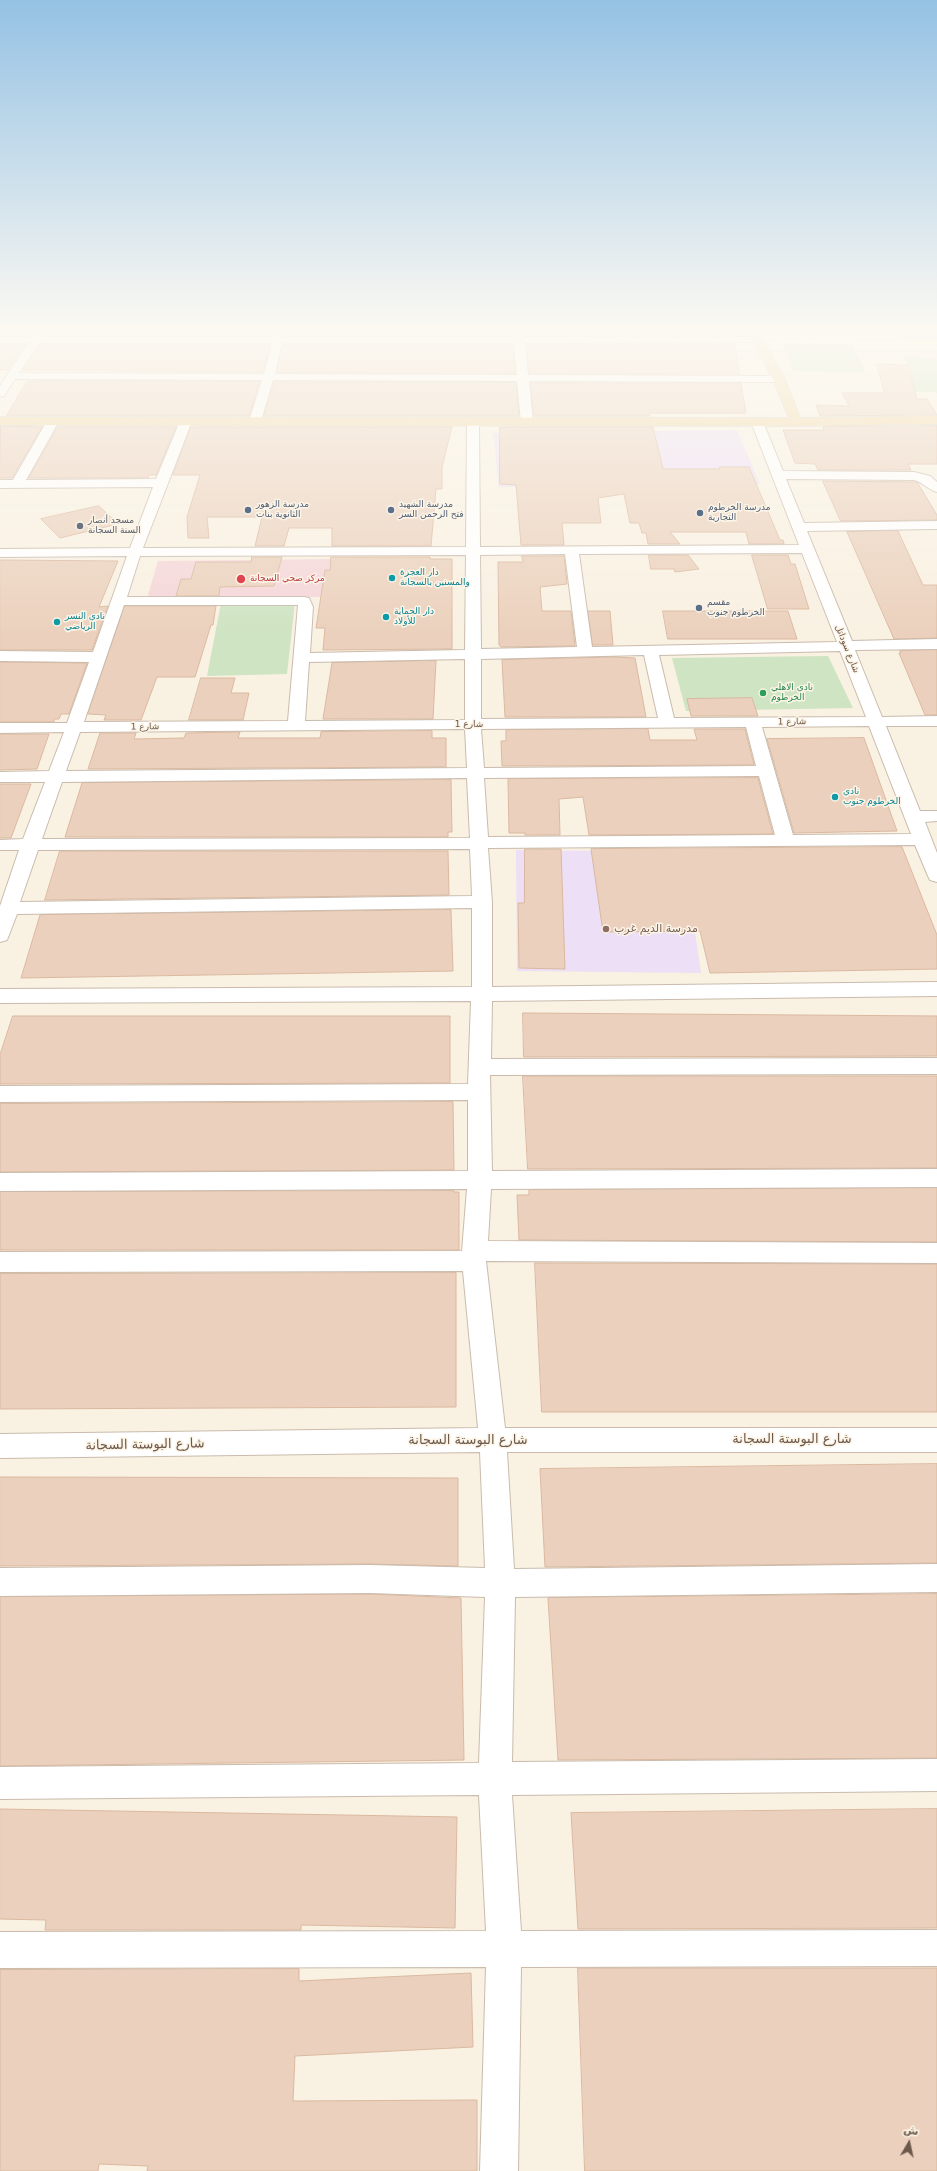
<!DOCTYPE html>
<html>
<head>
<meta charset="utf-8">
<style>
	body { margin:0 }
	#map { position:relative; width:937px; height:2171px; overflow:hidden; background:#f9f1e2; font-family:"DejaVu Sans","Noto Naskh Arabic",sans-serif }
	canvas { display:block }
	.north { position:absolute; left:889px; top:2123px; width:40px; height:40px; -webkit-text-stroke:3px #fcf5e7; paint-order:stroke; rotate:9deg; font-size:11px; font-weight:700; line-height:16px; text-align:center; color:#6d594c }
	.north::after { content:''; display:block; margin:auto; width:14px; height:18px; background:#6d594c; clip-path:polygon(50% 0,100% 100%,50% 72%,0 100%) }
</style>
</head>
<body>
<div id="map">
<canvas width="937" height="2171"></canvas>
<div class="north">ش</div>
</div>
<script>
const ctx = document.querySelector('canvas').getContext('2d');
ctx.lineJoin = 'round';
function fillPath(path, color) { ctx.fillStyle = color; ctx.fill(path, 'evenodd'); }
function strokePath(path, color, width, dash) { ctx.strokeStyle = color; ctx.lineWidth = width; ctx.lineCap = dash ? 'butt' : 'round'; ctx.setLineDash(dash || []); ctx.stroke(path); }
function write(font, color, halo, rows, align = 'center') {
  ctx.font = font + ' "DejaVu Sans","Noto Naskh Arabic",sans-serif'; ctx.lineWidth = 3; ctx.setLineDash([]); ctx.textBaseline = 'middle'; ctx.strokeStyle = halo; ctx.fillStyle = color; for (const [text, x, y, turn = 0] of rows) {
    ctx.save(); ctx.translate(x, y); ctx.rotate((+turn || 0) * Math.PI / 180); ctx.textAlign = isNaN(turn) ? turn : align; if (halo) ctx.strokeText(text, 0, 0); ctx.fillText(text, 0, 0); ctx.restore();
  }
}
fillPath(new Path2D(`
	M737,430l23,54 -261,3 -6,-54z
	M516,850l167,2 18,121 -184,-2z`), '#eddff5');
fillPath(new Path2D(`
	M331,559l-4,38 -180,1 11,-37z`), '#f5d6d9');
fillPath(new Path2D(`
	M783,343l69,1 13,28 -72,-1z
	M902,354l35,6v34l-2,-2h-38l10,-19 4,-1z
	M295,602l-8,72 -80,2 14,-73z
	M828,656l25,52 -167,3 -14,-53z`), '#cfe4c3');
const water = new Path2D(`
	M890,330h47v9c-16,0 -34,2 -47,-9z`);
fillPath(water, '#b9d8df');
strokePath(water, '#a1c6d0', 1);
const building = new Path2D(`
	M0,330h35l-4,6h-31z
	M48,330h225l-1,6h-226z
	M286,330h150v6h-150z
	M530,330h202l1,6h-202z
	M0,344h25l-17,26h-8z
	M40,344h230l-7,28 -240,-2z
	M283,344h230l2,29h-238z
	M527,344h207l6,30h-211z
	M877,364l31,1 9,34h10l10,16 -117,1 -4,-11 33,1 -7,-13h42z
	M27,381h233l-11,35h-242z
	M274,382h242l3,34h-255z
	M531,383h210l5,30h-97l1,3h-116z
	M1,426l41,1 -30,51h-12z
	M937,426v38h-29l3,6h-93l-3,-6 -20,-1 -12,-33h41l-1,-3z
	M58,427h118l-20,48h-7l-1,3h-119z
	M191,427h261l-10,40v22h-6l-5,57h-99v-18h-43l-5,18h-29l7,-29h-55l2,21h-21l-1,-21 13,-42h-27z
	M500,427h153l10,42h57l-1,-2h30l31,73h3l1,4h-35l-3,-12h-76l10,12h-32l-2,-11h-4l-3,-10h-9l-6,-29 -26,4 3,25h-39l2,22h-43l-5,-60 -16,-1z
	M823,481l94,1 20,33v5l-96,1z
	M99,506l19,18 -58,14 -19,-19z
	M898,531l25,54h14v53l-43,1 -47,-107z
	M649,555h39l11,14 -24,3 -1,-3h-23z
	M752,555h36l3,9h4l14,45h-41z
	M522,556h42l3,28 -27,3 2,24h29l4,35 -74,1 -2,-2 -1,-83h25z
	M252,557h30l-8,29 -54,1 -1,9h-43l5,-17h10l5,-17h55z
	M331,557h99v2h22v90l-129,1 2,-22h-9l9,-58h5z
	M0,560l118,1 -19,46 9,-1 -16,44h-92z
	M125,606h91l-3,19h-2l-16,52h-38l-16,43h-37l2,-5 -18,-1z
	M588,611h22l3,34h-20z
	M663,611h125l9,28h-129z
	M937,650v65h-12l-26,-62h2l-1,-2z
	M615,657l20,1 11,59h-141l-3,-57z
	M436,661l-3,58h-110l9,-56z
	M0,662l87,1 -18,51h-8l-2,5h-5v3h-54z
	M201,678h34l-4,15h18l-6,27h-54z
	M752,698l6,18h-67l-4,-17z
	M648,729l2,11h47l-3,-11h51l9,36 -252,1 -1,-25h5v-11z
	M432,731v7h14v29l-358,2 12,-36h36l-2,6 50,-1 2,-5 54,-1 -2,6h82l1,-6z
	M0,734h49l-12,35 -37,1z
	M864,738l33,93 -103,2 -27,-94z
	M758,778l15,56 -184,1 -6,-38 -24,2 1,36h-35v-2h-16l-1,-54z
	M451,780l1,52h-4v5h-383l17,-54z
	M0,784h31l-20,54h-11z
	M902,847l35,88v34l-227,4 -10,-42 -97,1 -12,-83z
	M525,849h36l4,120 -46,-1 -1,-65h6z
	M60,851h388l1,44 -404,5z
	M451,910l2,61 -432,7 19,-63z
	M523,1013l414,3v40l-413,1z
	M13,1016h437v67l-450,1v-29z
	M523,1076h414v92l-409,1z
	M453,1102l1,68 -454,2v-68z
	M937,1188v54l-418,-2 -2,-45h12v-5z
	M454,1191v1h5v58h-459v-58z
	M535,1263l402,1v148h-395z
	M456,1273v134l-456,2v-135z
	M937,1464v99l-392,4 -5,-98z
	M0,1477l458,1v88l-88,-2 -370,2z
	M370,1594l91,4 3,162 -464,6v-169z
	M937,1594v164l-379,2 -10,-162z
	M0,1809l457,8 -2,111 -154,-3v5h-256l1,-10 -46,-1z
	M937,1809v119l-359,1 -7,-116z
	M578,1968h359v203h-352z
	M299,1969v12l172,-8 2,74 -178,9 -2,45 184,-1v71h-330l1,-5 -49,-2 -1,7h-98v-201z`);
fillPath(building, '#ebd1bd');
strokePath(building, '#dbb89f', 1);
const minor = new Path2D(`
	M37,330h10l-4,7h230l2,-7h10l-1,7h229v-7h10l1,7h233l4,1 1,2 -1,2 -236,1 3,32 251,1 6,3 -6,3 -250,-1 4,41 -6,4 -6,-4 -4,-41 -244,-1 -12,41 -6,4 -6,-4 13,-41 -247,-1 -11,17 -4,1v-11l28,-43h-28v-6h32zM39,343h233l-8,31 -245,-1zM282,343h232l3,32 -242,-1z
	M53,417l6,4 -33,59 130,-1 24,-58 2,-2h8l2,2 -49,127 323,-1 1,-125 6,-4 6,4 1,125 319,-2 -48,-123 6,-4 6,4 20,49 131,1 16,4 7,6v10c-9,-2 -14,-10 -23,-12l-128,-1 18,44 133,-2v8l-130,2 45,110 85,-2v10l-82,1 27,67 55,-1v10h-51l34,85h17v10l-12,1 12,31v29l-7,-2 -2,-4 -13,-31 -427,3 4,54v85l445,-5v14l-445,5 -1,58 446,-1v16l-447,1 2,96 445,-2v18l-446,2 -3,52 449,2v20l-451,-2 19,167h432v24h-430l7,117 423,-5v28l-422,5 -3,165 425,-3v32l-425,4 9,136 416,-1v36l-416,1 -3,204h-38l6,-204 -486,1v-36l486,-1 -7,-136 -479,4v-32l479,-4 6,-166 -115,-4 -370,3v-28l370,-3 115,3 -5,-116 -480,6v-24l478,-6 -15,-157 -463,1v-20l462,-1 5,-62 -467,2v-18l468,-2v-71l-468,2v-16l468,-2 3,-83 -471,2v-14l472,-2v-79l-455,6 -10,26 -7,2v-36l19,-56h-19v-10l23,-1 22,-57h-45v-10l49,-1 15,-39 -64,1v-10h67l22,-61 -89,-1v-10l93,1 34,-96 -127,1v-8l130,-1 23,-61 -153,1v-8h13l34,-59zM802,553l35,89 -245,5 -13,-93zM565,554l12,93 -96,2 -1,-94zM466,555l-1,95 -155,3 3,-46 -4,-9 -5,-1h-177l13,-41zM124,605h174l-10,116 -204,1zM840,651l26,66 -192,1 -15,-63zM644,655l14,63 -177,1v-60zM465,659v61l-160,1 4,-59zM869,726l42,108 -118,1 -31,-108zM746,727l10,39 -272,2 -3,-39zM465,729l2,39 -401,3 14,-39zM759,776l16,59 -287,2 -4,-59zM467,778l3,60 -428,1 20,-57zM470,849l2,47 -452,6 18,-52z`);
const major = new Path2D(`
	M747,330h10l28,49 15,39 137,-2v8l-141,2 -796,-1v-8l789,1 -16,-39z`);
strokePath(minor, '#cabbad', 2);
strokePath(major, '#d6d1cd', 2);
fillPath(minor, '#fff');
fillPath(major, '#f0d6a1');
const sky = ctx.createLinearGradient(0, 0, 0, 634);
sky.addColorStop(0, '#95c2e4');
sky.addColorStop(0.52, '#fcf9f2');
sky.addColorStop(1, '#fcf9f200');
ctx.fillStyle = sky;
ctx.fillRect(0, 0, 937, 634);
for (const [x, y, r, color] of [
	[248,510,4,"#5c6f8a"],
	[391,510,4,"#5c6f8a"],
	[700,513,4,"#5c6f8a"],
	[80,526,4,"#6b7280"],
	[392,578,4,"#0f9aa8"],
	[241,579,5,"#e0444e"],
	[699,608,4,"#5c6f8a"],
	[386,617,4,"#0f9aa8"],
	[57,622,4,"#0f9aa8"],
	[763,693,4,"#2e9e5b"],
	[835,797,4,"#0f9aa8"],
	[606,929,4,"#8d6e63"]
]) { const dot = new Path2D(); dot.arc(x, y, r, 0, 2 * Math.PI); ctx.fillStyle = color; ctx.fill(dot); strokePath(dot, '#fcf5e7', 1.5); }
write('9px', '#4e5e75', '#fcf5e7', [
	["مدرسة الزهور",256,505],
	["الثانوية بنات",256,515],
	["مدرسة الشهيد",399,505],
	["فتح الرحمن السر",399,515],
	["مدرسة الخرطوم",708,508],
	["التجارية",708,518],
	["مقسم",707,603],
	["الخرطوم جنوب",707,613]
], 'left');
write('9px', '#5b616d', '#fcf5e7', [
	["مسجد أنصار",88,521],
	["السنة السجانة",88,531]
], 'left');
write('9px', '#0d838f', '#fcf5e7', [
	["دار العجزة",400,573],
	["والمسنين بالسجانة",400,583],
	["دار الحماية",394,612],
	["للأولاد",394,622],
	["نادي النسر",65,617],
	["الرياضي",65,627],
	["نادي",843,792],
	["الخرطوم جنوب",843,802]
], 'left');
write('9px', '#be3a42', '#fcf5e7', [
	["مركز صحي السجانة",250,579]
], 'left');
write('9px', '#6d594c', '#fcf5e7', [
	["شارع سوداتل",847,649,68],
	["شارع 1",792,722,-1],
	["شارع 1",469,725],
	["شارع 1",145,727,-1]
]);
write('9px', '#27864d', '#fcf5e7', [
	["نادي الاهلي",771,688],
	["الخرطوم",771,698]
], 'left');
write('11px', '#785e54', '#fcf5e7', [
	["مدرسة الديم غرب",614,929]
], 'left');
write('13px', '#6d594c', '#fcf5e7', [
	["شارع البوستة السجانة",792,1440],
	["شارع البوستة السجانة",468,1441],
	["شارع البوستة السجانة",145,1445,-1]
]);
</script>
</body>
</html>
